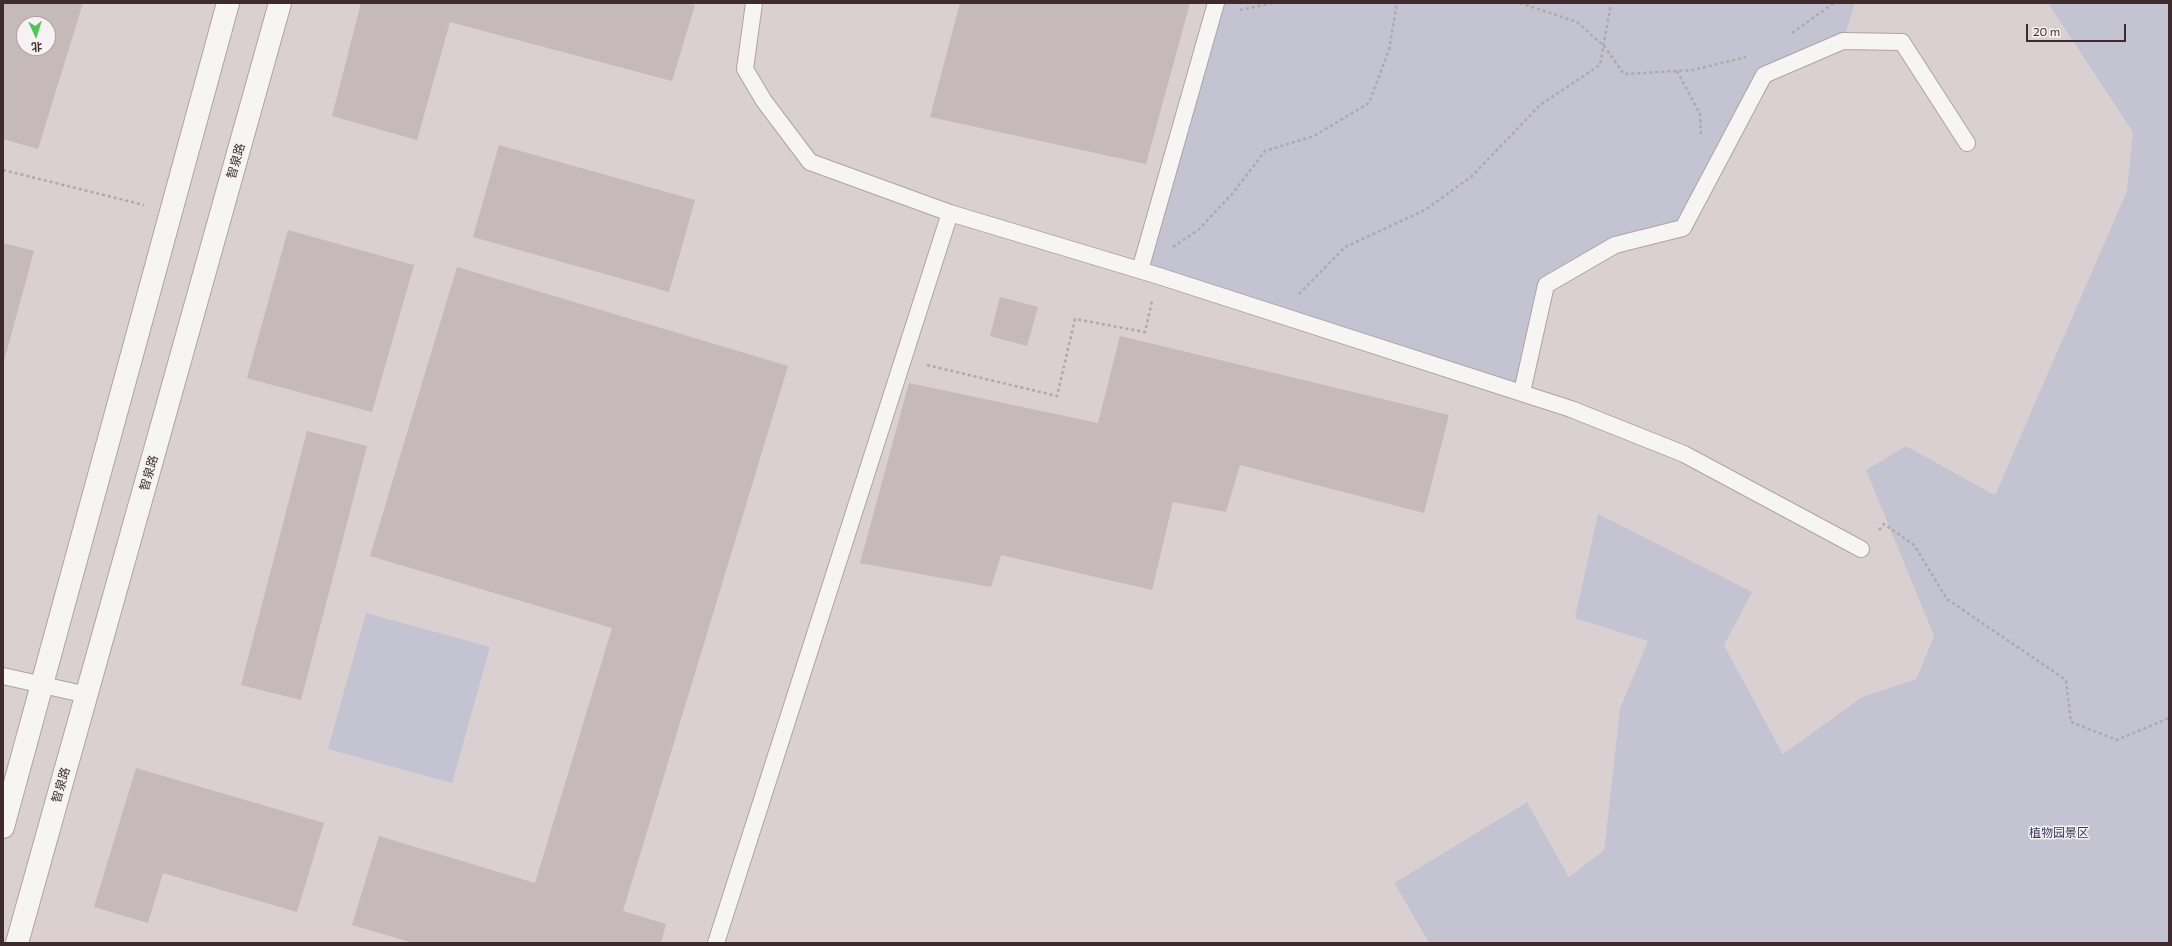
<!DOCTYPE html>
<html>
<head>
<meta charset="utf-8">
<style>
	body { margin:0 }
	#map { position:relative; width:2172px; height:946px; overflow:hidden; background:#e9e1e2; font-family:Commissioner,"Noto Sans SC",sans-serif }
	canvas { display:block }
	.frame { position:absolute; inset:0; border:4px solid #3f2b2d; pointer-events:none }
	.north { position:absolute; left:16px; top:16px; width:40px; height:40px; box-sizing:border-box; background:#f6f1f2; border:1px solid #ada2a3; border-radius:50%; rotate:176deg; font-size:11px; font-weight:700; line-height:16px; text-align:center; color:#3f2b2d }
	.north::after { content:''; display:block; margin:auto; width:14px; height:18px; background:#4fc559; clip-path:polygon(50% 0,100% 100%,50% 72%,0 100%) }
	.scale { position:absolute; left:2026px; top:24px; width:100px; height:18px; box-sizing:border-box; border:2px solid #3f2b2d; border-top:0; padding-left:5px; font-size:12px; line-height:14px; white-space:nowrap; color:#3f2b2d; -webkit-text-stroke:3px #f6f1f2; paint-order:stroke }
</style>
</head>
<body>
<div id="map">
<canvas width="2172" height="946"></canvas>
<div class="frame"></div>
<div class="north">北</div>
<div class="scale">20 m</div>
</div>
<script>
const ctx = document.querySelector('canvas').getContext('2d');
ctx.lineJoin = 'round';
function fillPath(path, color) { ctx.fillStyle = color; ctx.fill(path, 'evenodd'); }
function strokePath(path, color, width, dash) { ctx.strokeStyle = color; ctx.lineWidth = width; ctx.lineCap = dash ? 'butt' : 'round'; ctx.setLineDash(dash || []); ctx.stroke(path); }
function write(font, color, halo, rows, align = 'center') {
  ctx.font = font + ' Commissioner,"Noto Sans SC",sans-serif'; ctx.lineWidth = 3; ctx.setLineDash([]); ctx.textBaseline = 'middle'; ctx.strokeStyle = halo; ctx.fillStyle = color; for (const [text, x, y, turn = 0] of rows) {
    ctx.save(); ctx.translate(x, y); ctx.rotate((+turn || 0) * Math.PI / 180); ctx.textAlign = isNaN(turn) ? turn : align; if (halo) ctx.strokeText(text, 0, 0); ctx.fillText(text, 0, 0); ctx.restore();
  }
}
fillPath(new Path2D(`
	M3,3h2052l90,148 -150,344 -89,-49 -39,24 67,166 -18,43 -54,18 -79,57 -59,-109 -76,-4 -28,67 -16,142 -35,27 -42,-75 -133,81 35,60h-1426zM24,24h24v24h-24z`), '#dacfd1');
fillPath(new Path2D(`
	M1216,3h639l-12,38 -79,34 -81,153 -68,17 -69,40 -24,107 -382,-122z
	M2048,3h121v940h-740l-35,-60 133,-81 42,75 35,-27 16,-142 28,-67 -73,-23 23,-104 154,78 -28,53 59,109 79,-57 54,-18 18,-43 -68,-166 40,-24 89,49 132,-304 6,-59z
	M366,613l124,34 -38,136 -124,-34z`), '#c3c3d2');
fillPath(new Path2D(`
	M3,3h80l-45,146 -35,-10zM24,24h24v24h-24z
	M361,3h325l9,2 -23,76 -222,-59 -33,118 -85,-24z
	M960,3h230l-44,161 -216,-47z
	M499,145l196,55 -26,92 -196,-55z
	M288,230l126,35 -42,147 -125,-34z
	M3,243l31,8 -31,114z
	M457,267l331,99 -165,545 43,13 -5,19h-248l-61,-18 27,-89 156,47 77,-255 -242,-72z
	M1000,297l38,10 -11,39 -37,-10z
	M1120,336l329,79 -25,98 -184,-48 -14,47 -53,-10 -21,88 -151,-35 -10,32 -131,-24 49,-180 189,40z
	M307,431l60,15 -66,254 -60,-15z
	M136,768l188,55 -27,89 -134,-39 -15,50 -54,-16z`), '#c5b9ba');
const service = new Path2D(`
	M754,3l-9,66 19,32 46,61 140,51 209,63 412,133 113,45 177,95
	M1140,270l76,-267
	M1522,392l24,-107 69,-40 68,-17 81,-153 79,-34 59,1 65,101
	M3,676l84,19
	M716,943l234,-730`);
const minor = new Path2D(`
	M3,827l225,-824
	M17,943l263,-940`);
strokePath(service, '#afa3a4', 18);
strokePath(minor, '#afa3a4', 24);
strokePath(new Path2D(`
	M1520,3l57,19 27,24 20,28 69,-4 53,-13
	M1240,10l33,-7
	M1792,33l42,-30
	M1677,71l23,43 1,23
	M3,170l141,35
	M1173,247l25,-17 35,-37 32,-42 49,-15 55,-33 20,-53 8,-47
	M1299,294l46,-47 80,-37 47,-34 68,-71 60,-40 11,-62
	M927,365l130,31 18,-77 70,13 7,-31
	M1879,530l5,-6 30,21 33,54 119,81 5,42 46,18 52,-22`), '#b1a8a8', 2.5, [3, 3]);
strokePath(service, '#f7f4f4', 16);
strokePath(minor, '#f7f4f4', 22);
write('12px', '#3f2b2d', '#f6f1f2', [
	["智泉路",236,161,-74],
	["智泉路",149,473,-74],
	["智泉路",61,785,-74]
]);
write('12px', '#3a395a', '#f6f1f2', [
	["植物园景区",2059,833]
]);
</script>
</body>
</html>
